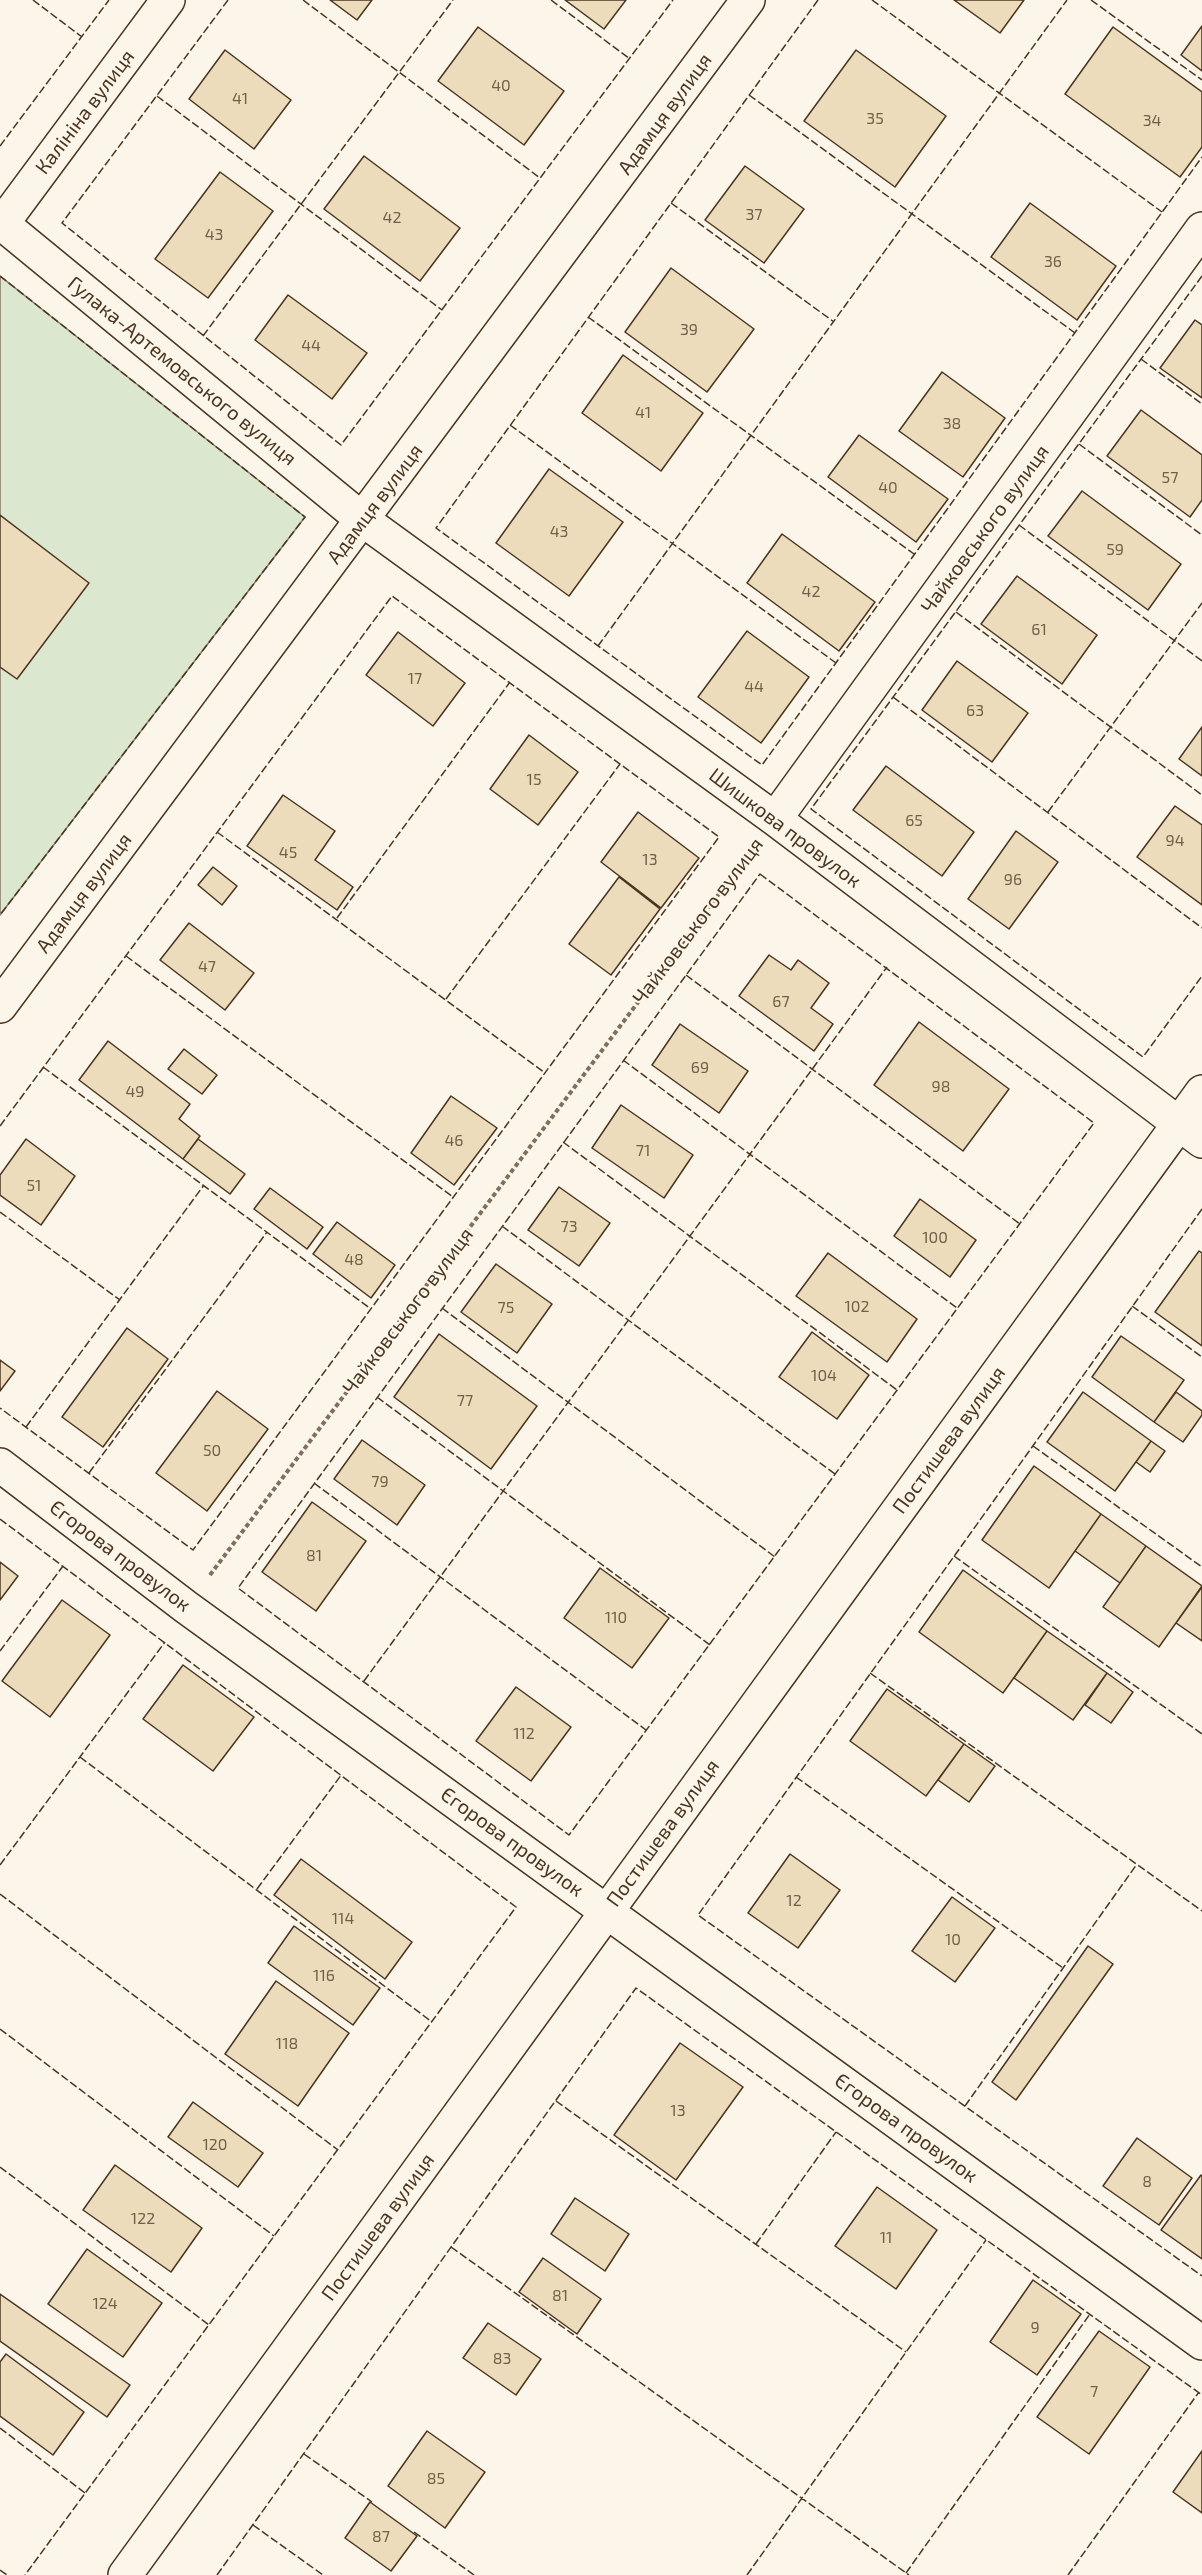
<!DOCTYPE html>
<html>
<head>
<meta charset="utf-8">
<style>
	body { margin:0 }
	canvas { display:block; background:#fbf6e9 }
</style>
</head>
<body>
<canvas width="1202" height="2575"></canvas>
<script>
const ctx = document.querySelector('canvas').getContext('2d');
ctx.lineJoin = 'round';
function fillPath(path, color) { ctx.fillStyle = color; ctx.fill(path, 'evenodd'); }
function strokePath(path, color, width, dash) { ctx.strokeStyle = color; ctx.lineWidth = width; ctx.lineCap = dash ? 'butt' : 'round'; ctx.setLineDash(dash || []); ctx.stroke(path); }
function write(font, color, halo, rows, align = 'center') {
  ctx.font = font + ' "Exo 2",sans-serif'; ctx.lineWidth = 4.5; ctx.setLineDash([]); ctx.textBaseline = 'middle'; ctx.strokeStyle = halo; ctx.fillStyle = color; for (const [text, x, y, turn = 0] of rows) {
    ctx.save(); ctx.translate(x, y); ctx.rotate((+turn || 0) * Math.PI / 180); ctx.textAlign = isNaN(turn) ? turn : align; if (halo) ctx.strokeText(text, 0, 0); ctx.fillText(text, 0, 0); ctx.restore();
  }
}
const green = new Path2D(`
	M0,276l305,241 -305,398z`);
fillPath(green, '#dce7d0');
strokePath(green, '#887966', 1.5);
const building = new Path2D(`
	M330,0h42l-15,20z
	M565,0h61l-22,29z
	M954,0h70l-24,33z
	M1202,26v45l-21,-16z
	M478,27l86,64 -40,54 -86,-64z
	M1113,27l89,65v55l-22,30 -115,-83z
	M225,50l66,50 -37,49 -65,-50z
	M856,50l90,66 -51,71 -91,-66z
	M364,156l96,72 -40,53 -96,-72z
	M745,166l59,43 -40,54 -59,-43z
	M220,172l53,39 -65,87 -53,-39z
	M1030,203l86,63 -39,54 -86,-63z
	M671,268l83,61 -47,63 -82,-60z
	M288,295l79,58 -35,46 -77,-59z
	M1195,320l7,5v73l-42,-30z
	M623,355l80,58 -42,58 -79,-58z
	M942,372l63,46 -42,59 -64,-46z
	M1141,410l61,45v45l-12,17 -83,-61z
	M859,435l89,64 -32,43 -88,-65z
	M549,469l74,53 -54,74 -73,-53z
	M1082,491l99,73 -33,46 -100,-74z
	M0,515l89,68 -72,96 -17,-12z
	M782,534l93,68 -36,49 -92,-68z
	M1017,576l80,59 -35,49 -81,-60z
	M747,631l62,46 -48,66 -63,-46z
	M398,632l67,51 -32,43 -67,-51z
	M957,661l71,52 -36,49 -70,-52z
	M1202,727v49l-23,-17z
	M529,735l49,37 -40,53 -48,-36z
	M886,766l88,66 -32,44 -89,-66z
	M283,795l52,36 -20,29 38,27 -16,23 -90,-64z
	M1175,806l27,19v80l-65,-48z
	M638,812l61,46 -38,50 -60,-46z
	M1016,831l42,31 -49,67 -41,-30z
	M213,867l24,19 -15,19 -24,-20z
	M619,877l41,32 -49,66 -42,-31z
	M189,923l65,50 -29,37 -65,-50z
	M769,955l22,15 7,-10 31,23 -18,25 22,16 -19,27 -75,-55z
	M919,1022l90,67 -46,62 -89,-66z
	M680,1024l68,47 -29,42 -67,-48z
	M108,1041l82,63 -11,15 21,17 -17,23 -104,-79z
	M184,1049l33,26 -15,19 -34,-25z
	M451,1096l46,32 -43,57 -43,-32z
	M621,1105l72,50 -29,43 -72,-50z
	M26,1139l49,37 -34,49 -41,-30v-20z
	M198,1139l47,35 -15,20 -47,-35z
	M559,1187l51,36 -31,43 -51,-36z
	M270,1188l53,39 -16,22 -53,-40z
	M920,1199l56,41 -26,37 -56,-41z
	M337,1222l58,43 -24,33 -58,-44z
	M1199,1251l3,2v93l-47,-34z
	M828,1253l89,66 -30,43 -91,-66z
	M496,1264l56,40 -35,49 -56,-41z
	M127,1328l41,31 -65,88 -41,-30z
	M812,1332l57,43 -32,44 -58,-42z
	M439,1334l98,72 -46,63 -97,-72z
	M1121,1336l63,44 -30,42 -62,-45z
	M0,1360l15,11 -15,20z
	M217,1391l51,38 -61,82 -51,-38z
	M1083,1392l68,49 -36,50 -68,-49z
	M1176,1392l26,19v4l-19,27 -29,-20z
	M362,1440l63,45 -28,40 -63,-46z
	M1151,1441l14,10 -15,21 -14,-10z
	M1034,1466l67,48 -52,74 -67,-48z
	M312,1502l54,39 -50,70 -54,-39z
	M1101,1514l45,32 -26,37 -45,-32z
	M1146,1546l56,40 -43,61 -56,-40z
	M0,1562l18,14 -18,24z
	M600,1568l69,50 -37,50 -68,-50z
	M963,1570l84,61 -44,62 -84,-61z
	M1202,1587v54l-26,-18z
	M62,1600l48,35 -60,82 -48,-36z
	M1047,1631l60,42 -34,47 -59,-42z
	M183,1665l71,52 -41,54 -70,-52z
	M1107,1673l26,19 -22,31 -26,-18z
	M516,1687l55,40 -40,54 -55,-40z
	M887,1689l77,55 -38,52 -76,-55z
	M964,1744l31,22 -26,36 -31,-22z
	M790,1854l50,36 -42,58 -50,-35z
	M301,1859l111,83 -27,37 -111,-84z
	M952,1897l43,31 -40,54 -43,-31z
	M294,1926l86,62 -27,37 -85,-62z
	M1088,1946l25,18 -97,136 -24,-18z
	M276,1981l73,52 -51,73 -73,-52z
	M680,2043l63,44 -67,93 -62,-45z
	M193,2102l70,51 -25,34 -70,-50z
	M1137,2138l55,40 -33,47 -56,-39z
	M115,2165l87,63 -31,44 -88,-62z
	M1201,2175l1,1v83l-41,-29z
	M877,2187l60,43 -41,59 -61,-43z
	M575,2198l54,36 -24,37 -54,-37z
	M87,2249l75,54 -39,54 -75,-53z
	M543,2258l58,41 -24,35 -58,-42z
	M1033,2280l48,34 -44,61 -47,-33z
	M0,2294l130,91 -23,32 -107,-76z
	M488,2323l53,36 -25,36 -53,-37z
	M1099,2331l51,36 -61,87 -52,-37z
	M6,2354l78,58 -31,43 -53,-39v-54z
	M427,2431l58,41 -40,56 -57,-42z
	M1202,2451v62l-29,-21z
	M370,2502l47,34 -26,35 -46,-33z`);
fillPath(building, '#ecdcbc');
strokePath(building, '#4a3520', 1.5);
const minor = new Path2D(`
	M0,222l363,298 412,299 427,322
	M2,224l166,-224
	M775,819l427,-590
	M0,1006l748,-1006
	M0,1465l186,142 1016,736
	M125,2575l1077,-1483`);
strokePath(minor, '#4a3520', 36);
strokePath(new Path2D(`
	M210,1575l541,-724`), '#7f6f5c', 4, [4.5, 3]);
strokePath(minor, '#fbf6e9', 33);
strokePath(new Path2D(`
	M33,0l49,37
	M228,0l-166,223 279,222 332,-445
	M303,0l237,178
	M551,0l79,59
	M818,0l-382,528 326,237 440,-608
	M872,0l290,212
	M1091,0l111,80
	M749,95l326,238
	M157,96l285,214
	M0,146l109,-146
	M671,203l163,119
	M0,276l305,241 -305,398
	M1202,276l-391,533 332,248 59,-81
	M588,317l326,237
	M203,336l250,-336
	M1141,359l61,45
	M510,425l326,238
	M1079,444l123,91
	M1019,525l183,136
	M956,612l246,183
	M598,646l469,-646
	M893,697l309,231
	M1048,812l154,-209
	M217,832l328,241
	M760,874l334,249 -525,712 -331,-247z
	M337,918l173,-236
	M126,956l327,241
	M686,975l334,249
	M446,999l174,-235
	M623,1060l334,248
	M43,1067l328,242
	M0,1126l392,-530 327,241 -526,713 -193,-142
	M563,1142l334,248
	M1202,1209l-504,706 504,361
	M0,1212l120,88
	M502,1226l333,248
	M1132,1306l70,51
	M442,1308l333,249
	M377,1397l333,248
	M26,1427l178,-242
	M1033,1446l169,121
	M89,1473l178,-241
	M314,1483l332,247
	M0,1519l516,388 -491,668
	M954,1556l248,178
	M0,1651l63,-85
	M870,1673l332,238
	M364,1681l523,-714
	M80,1757l352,265
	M796,1777l267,191
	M0,1865l165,-223
	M257,1889l85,-115
	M0,1894l338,256
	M0,2029l274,207
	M556,2101l350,251
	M965,2106l172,-242
	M0,2167l209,158
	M756,2244l80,-112
	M451,2247l458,328
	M0,2428l85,65
	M304,2454l68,48
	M253,2525l70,50
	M414,2532l60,43
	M0,2570l7,5
	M906,2573l184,-259
	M217,2575l419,-587 566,407
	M747,2575l239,-335
	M1068,2575l131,-183`), '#4a3520', 1.5, [8, 3]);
write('16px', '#725f47', null, [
	["40",501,86],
	["41",240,99],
	["35",875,119],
	["34",1152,121],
	["37",754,215],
	["42",392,218],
	["43",214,235],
	["36",1053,262],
	["39",689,330],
	["44",311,346],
	["41",643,413],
	["38",952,424],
	["57",1170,478],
	["40",888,488],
	["43",559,532],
	["59",1115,550],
	["42",811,592],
	["61",1039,630],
	["17",415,679],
	["44",754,687],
	["63",975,711],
	["15",534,780],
	["65",914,821],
	["94",1175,841],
	["45",288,853],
	["13",650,860],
	["96",1013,880],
	["47",207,967],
	["67",781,1002],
	["69",700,1068],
	["98",941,1087],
	["49",135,1092],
	["46",454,1141],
	["71",643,1151],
	["51",34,1186],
	["73",569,1227],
	["100",935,1238],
	["48",354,1260],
	["102",857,1307],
	["75",506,1308],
	["104",824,1376],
	["77",465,1401],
	["50",212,1451],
	["79",380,1482],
	["81",314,1556],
	["110",616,1618],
	["112",524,1734],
	["12",794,1901],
	["114",343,1919],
	["10",953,1940],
	["116",324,1976],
	["118",287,2044],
	["13",678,2111],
	["120",215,2145],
	["8",1147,2182],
	["122",143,2219],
	["11",886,2238],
	["81",560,2296],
	["124",105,2304],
	["9",1035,2328],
	["83",502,2359],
	["7",1094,2392],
	["85",436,2479],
	["87",381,2537]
]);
write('20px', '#4a3520', '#fbf6e9', [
	["Калініна вулиця",85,112,-53],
	["Адамця вулиця",665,114,-54],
	["Гулака-Артемовського вулиця",182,371,39],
	["Адамця вулиця",375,504,-53],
	["Чайковського вулиця",985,529,-54],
	["Шишкова провулок",785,828,37],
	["Адамця вулиця",84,893,-53],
	["Чайковського вулиця",698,921,-53],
	["Чайковського вулиця",408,1311,-53],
	["Постишева вулиця",949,1440,-54],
	["Єгорова провулок",120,1556,37],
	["Постишева вулиця",663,1833,-54],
	["Єгорова провулок",512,1842,36],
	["Єгорова провулок",906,2128,36],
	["Постишева вулиця",378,2227,-54]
]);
</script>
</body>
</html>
